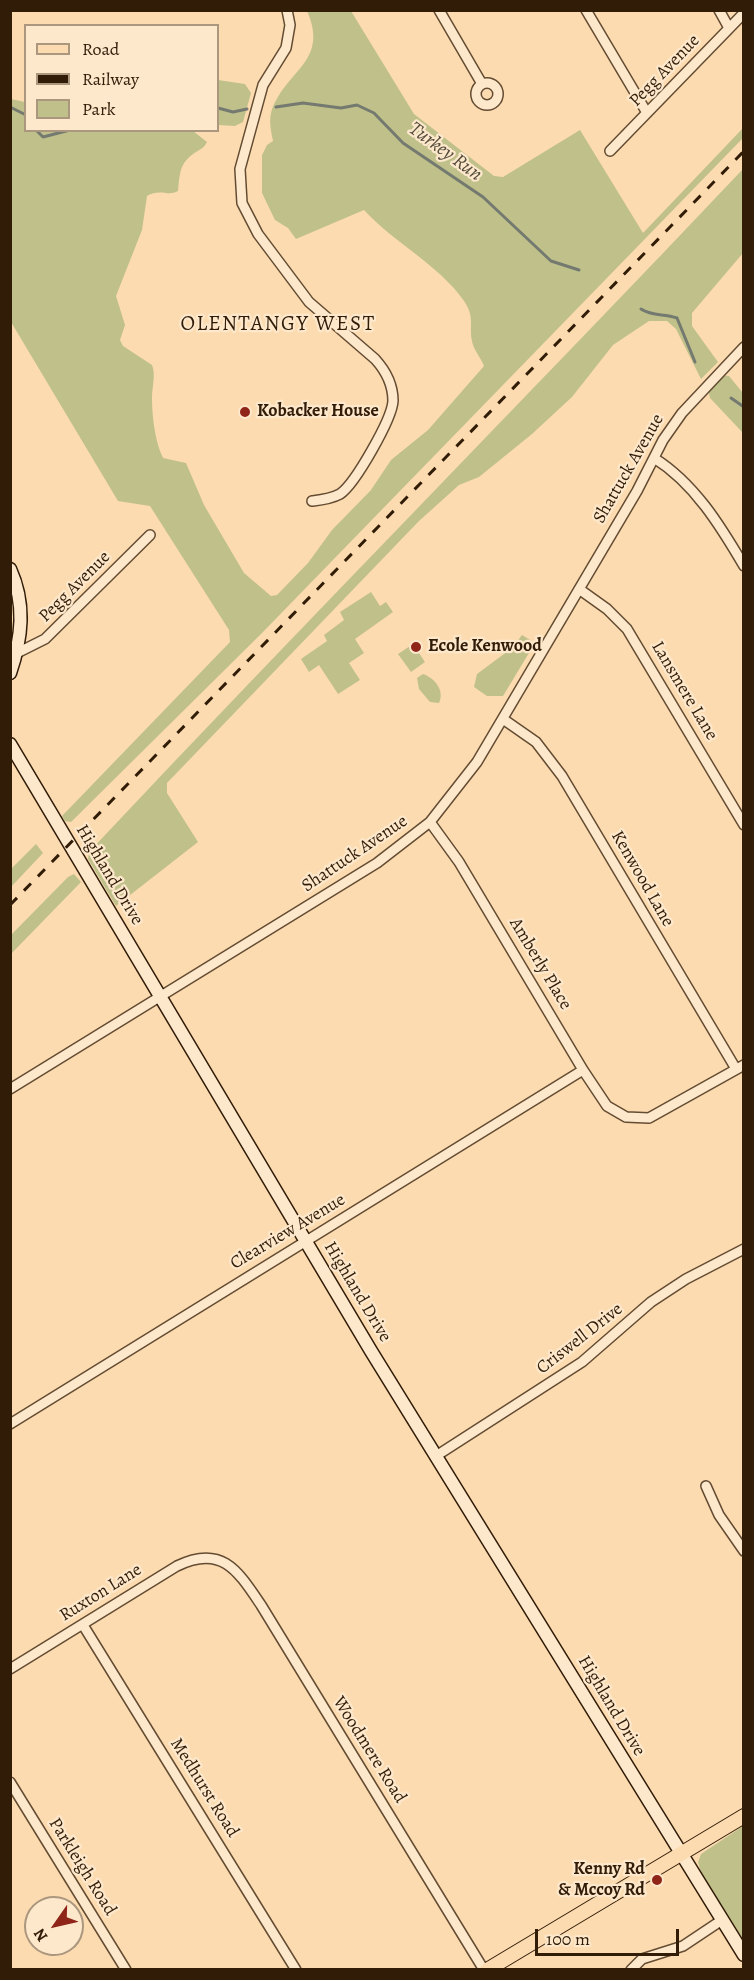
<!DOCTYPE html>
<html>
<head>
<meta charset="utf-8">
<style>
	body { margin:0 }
	#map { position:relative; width:754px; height:1980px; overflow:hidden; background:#fcdbb0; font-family:Alegreya,serif }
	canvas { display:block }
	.frame { position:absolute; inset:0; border:12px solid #311c08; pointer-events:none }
	.legend { position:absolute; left:24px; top:24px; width:195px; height:108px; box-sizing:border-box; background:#fde8cc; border:2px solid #ab967e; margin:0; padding:8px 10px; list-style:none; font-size:18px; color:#311c08 }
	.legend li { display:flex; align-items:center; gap:12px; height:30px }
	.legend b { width:30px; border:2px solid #ab967e }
	.north { position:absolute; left:24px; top:1896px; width:60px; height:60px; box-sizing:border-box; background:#fde8cc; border:2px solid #ab967e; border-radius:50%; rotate:236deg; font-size:16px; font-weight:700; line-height:24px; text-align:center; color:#311c08 }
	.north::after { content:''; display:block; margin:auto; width:21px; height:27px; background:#8f2418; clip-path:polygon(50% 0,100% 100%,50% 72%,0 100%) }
	.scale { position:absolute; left:535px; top:1929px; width:144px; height:27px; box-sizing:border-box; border:3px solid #311c08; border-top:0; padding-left:8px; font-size:18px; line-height:21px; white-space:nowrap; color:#311c08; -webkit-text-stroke:4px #fde8cc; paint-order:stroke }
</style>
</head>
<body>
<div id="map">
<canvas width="754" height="1980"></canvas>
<div class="frame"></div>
<ul class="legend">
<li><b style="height:8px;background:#fcdbb0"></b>Road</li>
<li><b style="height:8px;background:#311c08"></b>Railway</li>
<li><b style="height:16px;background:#c0c08b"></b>Park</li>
</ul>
<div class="north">N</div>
<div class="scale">100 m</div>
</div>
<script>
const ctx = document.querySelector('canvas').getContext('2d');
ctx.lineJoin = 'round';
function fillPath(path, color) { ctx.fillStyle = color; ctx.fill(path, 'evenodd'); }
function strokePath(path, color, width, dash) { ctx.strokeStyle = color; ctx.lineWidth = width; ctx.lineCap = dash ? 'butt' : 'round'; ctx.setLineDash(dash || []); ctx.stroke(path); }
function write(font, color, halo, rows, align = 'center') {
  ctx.font = font + ' Alegreya,serif'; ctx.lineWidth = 4.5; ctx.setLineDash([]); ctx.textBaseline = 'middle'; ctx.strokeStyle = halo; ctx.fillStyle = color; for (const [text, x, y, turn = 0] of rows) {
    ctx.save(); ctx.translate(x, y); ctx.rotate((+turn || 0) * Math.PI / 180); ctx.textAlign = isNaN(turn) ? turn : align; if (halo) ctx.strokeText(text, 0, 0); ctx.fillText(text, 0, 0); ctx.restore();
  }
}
fillPath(new Path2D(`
	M307,11h44l63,103 80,62 9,1 77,-47 63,103 100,-105v10l-481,495 -191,189 -6,-1 -3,-5 168,-174 -1,-12 -79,-124 -32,-5 -107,-179v-223l14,3 1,28 167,1 14,11c-3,6 -6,7 -11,10 -17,11 -16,21 -18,39 -10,6 -18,-3 -31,5l-5,34 -26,66 9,29 -5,15 3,6 29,19c4,10 0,22 0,33 0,18 3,44 11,60l23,5 18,42 40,68 27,23 6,-1 31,-32 24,-33 39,-40 20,-30 37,-30 56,-64c-3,-8 -11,-17 -12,-25 -3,-16 3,-24 -8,-40 -26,-37 -70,-58 -100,-91l-68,29 -8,-11 -13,-8 -13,-27v-38l5,-10 6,-4c-2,-10 -4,-19 -2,-28 13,-43 59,-50 36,-102z
	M218,80l27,4 6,9 -8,29 -8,4 -17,-1z
	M743,169v84l-51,60v13l26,36 -17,17 -25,-50 -9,-8h-18l-36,24 -41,52 -40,37 -53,43 -20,8 -40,36 -252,262v10l31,49 -82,64 -28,-47 1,-7c216,-230 437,-454 654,-683z
	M722,375l7,1 14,17v40l-33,-35 -2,-9z
	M371,592l9,14 6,-4 7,10 -38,27 9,14 -15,10 11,17 -22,14 -19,-29 -10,7 -8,-13 26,-18 -3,-6 20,-15 -4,-8z
	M522,635l13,8 -32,53h-16l-13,-9 3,-13 35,-26z
	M413,644l12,18 -14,10 -13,-18z
	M423,674c12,4 22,17 16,29l-9,-1 -11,-13 -2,-11z
	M36,844l7,9 -32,34v-18z
	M74,874l7,8 -70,72v-19l57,-58z
	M743,1826v113l-42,-66 -3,-11 3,-8z`), '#c0c08b');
strokePath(new Path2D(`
	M10,107l16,8
	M276,107l27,-4 38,5 16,-3 17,8 29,30 80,54 68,64 28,9
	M218,108l15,4 14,-3
	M36,130l7,7 27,-7
	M641,309c12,8 23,4 36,9l18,44
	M731,398l13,9`), '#747a6f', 3);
const street = new Path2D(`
	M287,10l3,15 -4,23 -23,37 -23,84 2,34 16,31 51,68 66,57c11,12 18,25 18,42 -1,18 -38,83 -53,93 -9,5 -19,6 -28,7
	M439,10l43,74
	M586,10l61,103
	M719,10l10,18
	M476 94a11 11 0 1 1 22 0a11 11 0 1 1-22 0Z
	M610,151l134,-138
	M654,458c40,25 66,67 90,108
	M579,589l28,20 20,20 117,196
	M17,653l28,-14 105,-104
	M503,719l33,23 26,34 174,293
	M430,822l29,40 124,208 24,36 19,11 23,1 95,-53
	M10,1089l367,-226 53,-41 47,-60 160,-271 26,-51 19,-27 62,-66
	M10,1424l573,-354
	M436,1456l146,-94 69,-60 35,-23 58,-30
	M706,1486l13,29 25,36
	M83,1625l213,345
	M10,1669l167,-103c45,-22 61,5 84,39l223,365
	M10,1782l116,188
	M631,1970l11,-11 41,-13 39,-26`);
const secondary = new Path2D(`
	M10,569c16,35 12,69 0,104
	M10,744l361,607 373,604`);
const primary = new Path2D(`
	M487,1970l257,-154`);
strokePath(street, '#644c32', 12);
strokePath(secondary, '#311c08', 15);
strokePath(primary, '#311c08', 16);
strokePath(street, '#fde8cc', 9);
strokePath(secondary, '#fde8cc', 12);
strokePath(primary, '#fcdbb0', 14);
strokePath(new Path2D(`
	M10,905l734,-754`), '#311c08', 3, [10, 10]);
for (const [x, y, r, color] of [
	[245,412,6,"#8f2418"],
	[416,647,6,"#8f2418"],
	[657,1880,6,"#8f2418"]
]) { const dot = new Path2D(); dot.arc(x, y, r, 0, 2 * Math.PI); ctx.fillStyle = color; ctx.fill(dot); strokePath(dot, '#fde8cc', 2); }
write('18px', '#311c08', '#fde8cc', [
	["Pegg Avenue",665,71,-46],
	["Shattuck Avenue",629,469,-60],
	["Pegg Avenue",75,587,-45],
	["Lansmere Lane",684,691,59],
	["Shattuck Avenue",355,854,-34],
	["Highland Drive",109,875,59],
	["Kenwood Lane",642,879,60],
	["Amberly Place",540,964,59],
	["Clearview Avenue",288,1232,-31],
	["Highland Drive",357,1292,59],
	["Criswell Drive",580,1339,-38],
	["Ruxton Lane",101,1593,-32],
	["Highland Drive",611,1706,59],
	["Woodmere Road",369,1750,58],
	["Medhurst Road",204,1788,58],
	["Parkleigh Road",82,1867,58]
]);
write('bold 18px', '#311c08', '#fde8cc', [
	["Kobacker House",257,412],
	["Ecole Kenwood",428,647],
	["Kenny Rd",645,1870,"right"],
	["& Mccoy Rd",645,1891,"right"]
], 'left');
write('italic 20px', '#534b3b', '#fde8cc', [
	["Turkey Run",445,152,36]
]);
ctx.letterSpacing = '1.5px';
write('21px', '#311c08', '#fde8cc', [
	["OLENTANGY WEST",278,325]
]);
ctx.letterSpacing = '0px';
</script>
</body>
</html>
